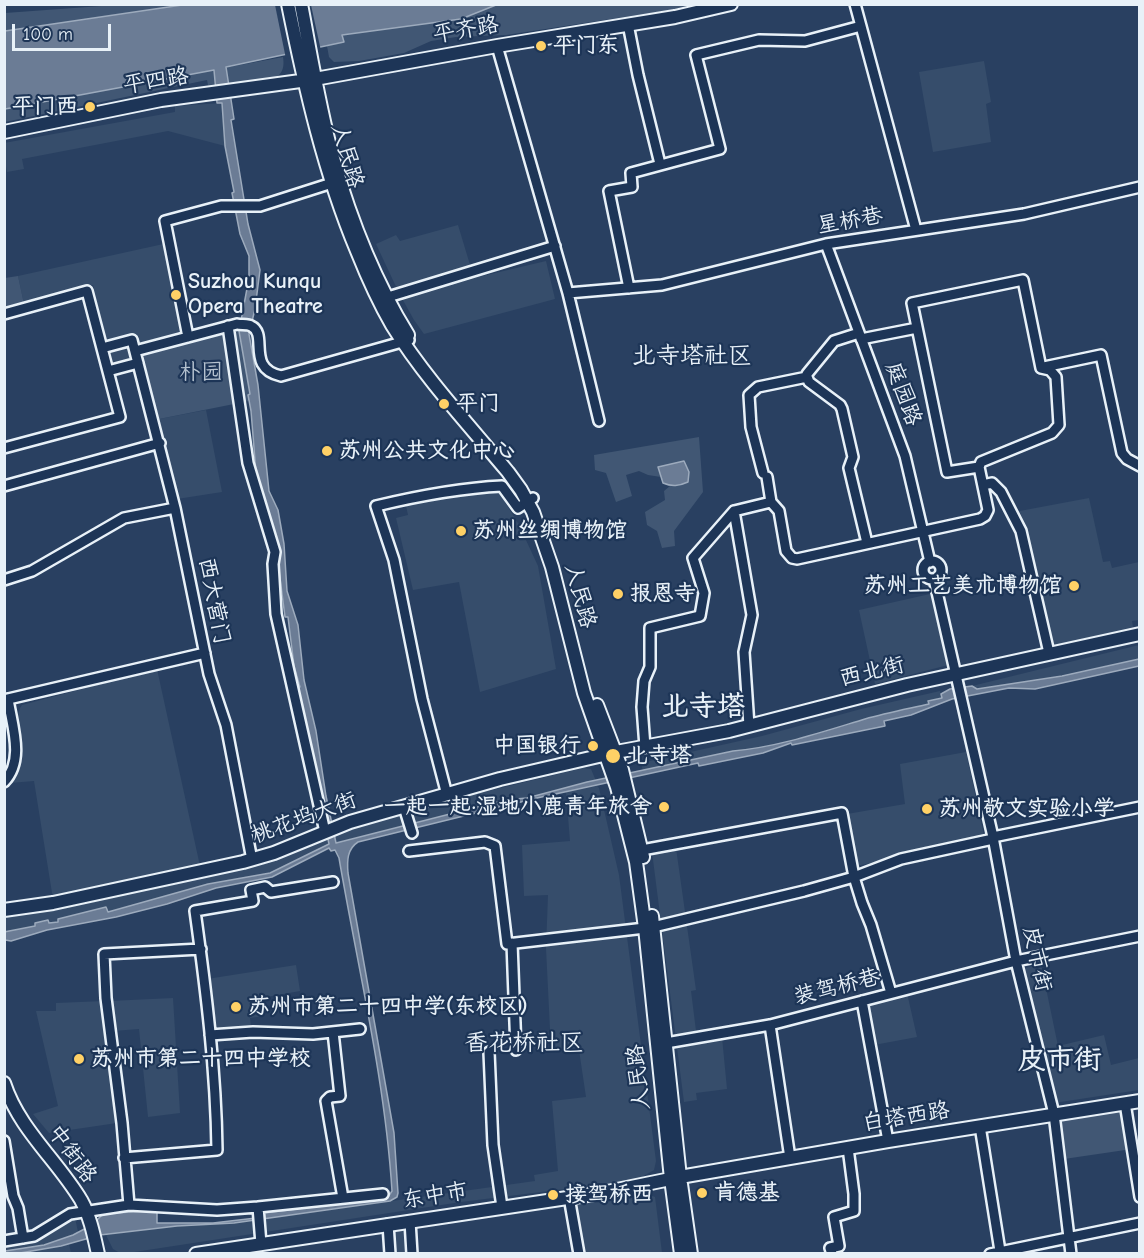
<!DOCTYPE html>
<html>
<head>
<meta charset="utf-8">
<style>
	body { margin:0 }
	#map { position:relative; width:1144px; height:1258px; overflow:hidden; background:#294061; font-family:"Comic Neue",sans-serif }
	canvas { display:block }
	.frame { position:absolute; inset:0; border:6px solid #e8f1f8; pointer-events:none }
	.scale { position:absolute; left:12px; top:24px; width:99px; height:27px; box-sizing:border-box; border:3px solid #e8f1f8; border-top:0; padding-left:8px; font-size:18px; line-height:21px; white-space:nowrap; color:#e8f1f8; -webkit-text-stroke:4px #1d3557; paint-order:stroke }
</style>
</head>
<body>
<div id="map">
<canvas width="1144" height="1258"></canvas>
<div class="frame"></div>
<div class="scale">100 m</div>
</div>
<script>
const ctx = document.querySelector('canvas').getContext('2d');
ctx.lineJoin = 'round';
function fillPath(path, color) { ctx.fillStyle = color; ctx.fill(path, 'evenodd'); }
function strokePath(path, color, width, dash) { ctx.strokeStyle = color; ctx.lineWidth = width; ctx.lineCap = dash ? 'butt' : 'round'; ctx.setLineDash(dash || []); ctx.stroke(path); }
function write(font, color, halo, rows, align = 'center') {
  ctx.font = font + ' "Comic Neue","LXGW WenKai TC",sans-serif'; ctx.lineWidth = 4.5; ctx.setLineDash([]); ctx.textBaseline = 'middle'; ctx.strokeStyle = halo; ctx.fillStyle = color; for (const [text, x, y, turn = 0] of rows) {
    ctx.save(); ctx.translate(x, y); ctx.rotate((+turn || 0) * Math.PI / 180); ctx.textAlign = isNaN(turn) ? turn : align; if (halo) ctx.strokeText(text, 0, 0); ctx.fillText(text, 0, 0); ctx.restore();
  }
}
fillPath(new Path2D(`
	M984,61l7,41 -5,2 5,38 -58,10 -14,-80z
	M222,103l3,43 -57,-15 -146,28 2,10 -17,3 -2,-11 -1,-18 171,-31v-6z
	M458,225l16,53 72,-17 9,38 -131,35 -10,-14 -15,-27 -23,-49 20,-9 4,6z
	M168,243l21,89 -58,16 4,21 -21,5 -21,-89 -69,19 -6,-28z
	M206,410l16,82 -45,7 -18,-80z
	M493,482l26,43 19,41 18,103 -76,23 -21,-110 -46,8 -17,-72 12,-3 -3,-14 76,-12z
	M1089,498l14,64 7,-1 2,7 27,-6v58l-7,1 1,6 -85,20 -29,-114 -10,-20z
	M930,594l18,71 -73,19 -16,-74z
	M1139,645v14l-120,25 -42,5 -5,-3z
	M157,669l43,197 -147,33 -19,-118 -24,2 7,-26 3,-2 -4,-31 4,-16 2,-3z
	M940,691l2,7 -13,3v3l-48,10 -60,19 -68,17 -20,1 -90,20 -2,-8 121,-27 99,-27z
	M966,752l19,88 -129,26 -9,-52 58,-10 -5,-40z
	M583,768l8,1 5,12 -69,17 -22,2 -175,44 -60,29 -96,21 -66,18 -2,-5 -48,12 1,2 -11,3 -1,-3 -12,2 1,3 -31,6 -1,-17 55,-9 268,-72 87,-25z
	M597,786l2,2 20,87 37,286 -2,9 -14,8 -11,3 -168,21 -333,51h-8l-7,-4 -7,-14 71,-9 57,-3 301,-42 -1,-6 24,-4 -6,-70 34,-4 -7,-47h-28l-5,-102 2,-53 -24,1 -2,-51 48,-4 -4,-49z
	M676,848l20,142 -5,1 6,48 25,-2 5,52 -31,4 1,7 -13,2 -32,-250z
	M1041,964l17,82 46,-11 7,30 28,-7v32l-85,13 -32,-134z
	M296,965l4,26 -39,7 3,18 -14,2 1,9 -38,4 -6,-52z
	M907,993l10,44 -43,8 -8,-41z
	M173,998l7,115 -32,4 -9,-88 -26,2 -4,-30z
	M104,1001l13,122 -68,10 -16,-19 25,-8 -22,-95h20v-8z
	M650,1195l5,2 7,56h-80l-6,-49z
	M75,1218l5,23 -11,3 2,9 -66,1v-10l37,-8z
	M408,1228l2,25h-27l-2,-21z`), '#364d6b');
fillPath(new Path2D(`
	M115,5h67l-177,26v-18z
	M496,5h197l-23,5 -164,25 -50,2 -25,4 -27,12 -45,8 -25,1 -5,-5 -2,-11 16,-4 -1,-7 119,-16z
	M283,57c1,6 1,13 -4,18 -7,7 -58,9 -71,10l-1,-5 -202,42 -1,-13z
	M18,276l6,28 -19,4v-30z
	M239,325c1,24 9,46 11,69l-2,1 1,6 -90,18 -19,-68z
	M699,437l4,55 -29,39 1,15 -13,2 -5,-17 -10,-6 -2,-13 20,-12 -1,-9 6,-5 9,-1 -21,-18 3,10 -13,-2 -9,-4 -13,4 6,21 -16,6 -10,-29 -11,-3 -1,-15z
	M1126,1111l6,38 -68,10 -5,-37 3,-2z`), '#415774');
const water = new Path2D(`
	M182,5h314l-35,14 -119,16 2,7 -118,25 8,52 -3,1 17,104 12,46 -5,39 -6,25 9,51 11,106 9,19 6,34 3,47 11,34 6,55 12,51 10,65 10,47 169,-43 22,-2 60,-16 146,-31c45,-4 89,-19 132,-32 21,-6 42,-10 64,-15l-1,-3 14,-3 -1,-4 9,-5 22,-3 5,3 85,-13 77,-17v7l-104,23 -26,-1 -57,11 -41,16 -27,6 1,5 -93,19 -1,-2 -28,10 -64,13 -1,-3 -161,35 -179,44c-11,7 -11,19 -10,31l46,260 4,60 -1,4 -7,4 -156,22 -57,3 -77,9 -39,11 -41,7h-15v-2l39,-6 29,-10 19,-10 11,-11 54,-4v13h56l43,-5v-4l123,-15 9,-2 4,-6c-7,-112 -34,-222 -53,-333l-4,-8 -4,1 -2,-3 -57,29 -56,11 -49,16 -51,13 -69,13 -36,11 -6,-1 -1,-8 31,-6v-3l13,-3 1,3 9,-1v-3l48,-12 2,5 100,-28 62,-11 59,-29 -34,-156 5,-1 -6,-21 -6,-49h-3l-6,-47 -9,-49 -13,-36 -6,-74 -3,-16 2,-1 -11,-63 10,-53v-22l-9,-22 -8,-41 2,-1 -9,-46 -3,-43h-5l-3,-33 -209,39v-78z
	M684,461l5,11 -1,10c-9,4 -16,5 -25,1l-5,-16z`);
fillPath(water, '#6b7c95');
strokePath(water, '#9dabbd', 1.5);
fillPath(new Path2D(`
	M275,5h36l10,46 -35,8z`), '#294061');
const minor = new Path2D(`
	M855,4l61,226
	M628,24l10,51 22,89
	M497,46l71,247 31,128
	M826,244l79,212 25,106
	M629,288l-20,-97 23,-4 -1,-14 89,-24 -24,-94 63,-15 46,1 56,-15
	M568,293l94,-8 164,-41 198,-30 116,-27
	M388,297l167,-51
	M4,314l83,-23 33,126 -116,31
	M228,326l20,137 27,89 -2,12 3,50 49,218
	M859,333l-25,8 -27,33v3l2,5 31,23 2,4 11,48 -4,11 18,75
	M188,337l-23,-116 56,-15h39l72,-23
	M861,339l56,-11
	M102,348l30,-8 43,168 34,166 17,51 26,135
	M135,351l102,-27c4,1 11,0 14,2 18,8 -6,42 30,50l128,-36
	M1044,367l57,-12 21,98 5,6 13,7
	M108,371l30,-8
	M979,467l-32,5 -35,-169 111,-23 18,88
	M763,473l-12,-46 -2,-32 9,-8 49,-10
	M767,477l4,25 8,9 7,40 6,7 5,1 183,-40 5,-3 3,-6 -9,-43 2,-5 71,-29 7,-8 -3,-48 -6,-7 -9,-2
	M983,485l9,-2 9,9 20,39 28,122
	M4,486l156,-43
	M734,511l18,104 -8,37 5,74
	M923 570a9 9 0 1 1 18 0a9 9 0 1 1-18 0Z
	M934,579l59,258 23,124 38,153 17,140
	M4,580l28,-9 92,-53 51,-10
	M4,700l201,-47
	M645,747l-3,-40 2,-26 6,-14v-39l50,-12 4,-23 -11,-35 41,-47 37,-9
	M4,782c21,-22 8,-56 4,-83
	M447,795l-25,-96 -28,-139 -18,-54c42,-10 83,-18 126,-20l16,22 15,-10
	M404,807l8,26
	M993,837l147,-30
	M642,850l200,-37 12,64 8,26 9,22 20,68
	M409,851l76,-9 10,4 12,98 138,-16
	M653,927l151,-36 50,-14 47,-18 92,-20
	M512,943l4,107
	M862,1001l26,140
	M770,1025l20,133
	M333,1032l7,64 -10,1 -4,4 17,97
	M210,1035l43,-3 60,2 47,-5
	M666,1043l104,-18 246,-64 124,-25
	M489,1052l4,93 9,62
	M1125,1103l15,94
	M980,1126l20,125
	M4,1141l9,55 5,12 5,30
	M124,1158l93,-8c-1,-80 -11,-160 -22,-239l58,-10 -2,-11 14,-3 6,5 62,-10
	M569,1197l10,57
	M129,1205l-7,-82 -16,-125 -2,-44 97,-5
	M258,1207l125,-13
	M410,1221l2,33
	M388,1224l2,30
	M4,1241l30,-5 36,-22 59,-9 88,5 41,-3 3,37
	M832,1254l-2,-6 9,-2 -5,-29 20,-6v-17l-6,-46
	M990,1254l150,-31`);
const major = new Path2D(`
	M288,4c17,84 36,168 69,247 10,25 21,50 35,74 33,53 76,99 116,147l13,18 12,22 19,55 32,126 33,94 19,75 9,66 26,251 10,75
	M301,4c10,52 18,103 32,154 17,60 42,123 75,177
	M4,132l157,-32 154,-21 182,-33 178,-29 56,-13
	M597,705l25,65 21,87
	M4,910l49,-7 190,-41 31,-9 76,-31 150,-43 116,-27 113,-21 178,-46 233,-51
	M652,916l28,261 11,77
	M4,1083c15,46 53,77 77,117 9,16 13,36 17,54
	M196,1254l411,-62 73,-15 208,-36 252,-40`);
strokePath(minor, '#e8f1f8', 14);
strokePath(major, '#e8f1f8', 16);
strokePath(minor, '#1d3557', 9);
strokePath(major, '#1d3557', 12);
for (const [x, y, r, color] of [
	[541,46,6,"#ffd166"],
	[90,107,6,"#ffd166"],
	[176,295,6,"#ffd166"],
	[444,404,6,"#ffd166"],
	[327,451,6,"#ffd166"],
	[461,531,6,"#ffd166"],
	[1074,586,6,"#ffd166"],
	[618,594,6,"#ffd166"],
	[593,746,6,"#ffd166"],
	[613,756,8,"#ffd166"],
	[664,807,6,"#ffd166"],
	[927,809,6,"#ffd166"],
	[236,1007,6,"#ffd166"],
	[79,1059,6,"#ffd166"],
	[702,1193,6,"#ffd166"],
	[553,1195,6,"#ffd166"]
]) { const dot = new Path2D(); dot.arc(x, y, r, 0, 2 * Math.PI); ctx.fillStyle = color; ctx.fill(dot); strokePath(dot, '#1d3557', 2); }
write('22px', '#e8f1f8', '#1d3557', [
	["平齐路",466,30,-10],
	["平四路",156,81,-9],
	["人民路",347,156,74],
	["星桥巷",850,221,-10],
	["庭园路",903,394,70],
	["人民路",580,596,75],
	["西大营门",214,601,79],
	["西北街",872,672,-13],
	["桃花坞大街",304,818,-20],
	["皮市街",1037,959,78],
	["装驾桥巷",837,987,-14],
	["人民路",639,1077,-96],
	["白塔西路",906,1117,-9],
	["中街路",72,1154,54],
	["东中市",435,1196,-9]
]);
write('bold 22px', '#e8f1f8', '#1d3557', [
	["平门东",553,46],
	["平门西",78,107,"right"],
	["Suzhou Kunqu",188,282],
	["Opera Theatre",188,307],
	["平门",456,404],
	["苏州公共文化中心",339,451],
	["苏州丝绸博物馆",473,531],
	["苏州工艺美术博物馆",1062,586,"right"],
	["报恩寺",630,594],
	["中国银行",581,746,"right"],
	["北寺塔",626,756],
	["一起一起·湿地小鹿青年旅舍",652,807,"right"],
	["苏州敬文实验小学",939,809],
	["苏州市第二十四中学(东校区)",248,1007],
	["苏州市第二十四中学校",91,1059],
	["肯德基",714,1193],
	["接驾桥西",565,1195]
], 'left');
write('22px', '#b6c3d0', '#1d3557', [
	["朴园",201,373]
]);
write('24px', '#e8f1f8', '#1d3557', [
	["北寺塔社区",692,356],
	["香花桥社区",524,1043]
]);
write('bold 28px', '#e8f1f8', '#1d3557', [
	["北寺塔",703,707],
	["皮市街",1060,1060]
]);
</script>
</body>
</html>
